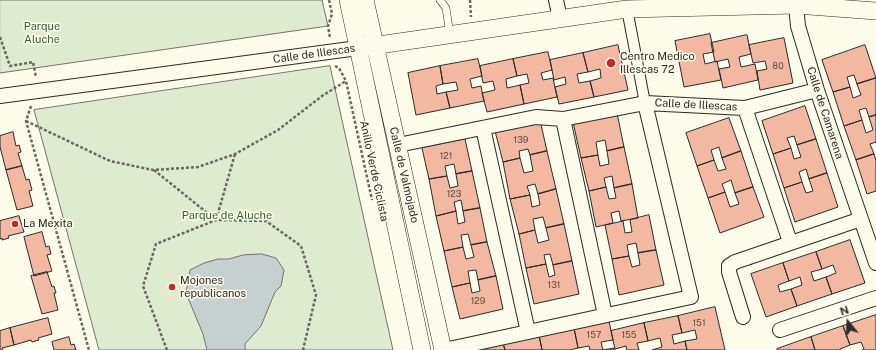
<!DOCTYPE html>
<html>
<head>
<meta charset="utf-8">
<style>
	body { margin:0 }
	#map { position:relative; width:876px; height:350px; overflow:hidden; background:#fdfbea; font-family:"Public Sans",sans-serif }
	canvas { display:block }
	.north { position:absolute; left:828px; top:302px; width:40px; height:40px; -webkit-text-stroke:3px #fdfbea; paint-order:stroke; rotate:342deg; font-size:11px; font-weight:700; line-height:16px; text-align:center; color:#2b2b2b }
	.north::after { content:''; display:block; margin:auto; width:14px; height:18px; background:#2b2b2b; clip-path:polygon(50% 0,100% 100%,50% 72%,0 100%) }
</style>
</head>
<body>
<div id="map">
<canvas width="876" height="350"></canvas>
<div class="north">N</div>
</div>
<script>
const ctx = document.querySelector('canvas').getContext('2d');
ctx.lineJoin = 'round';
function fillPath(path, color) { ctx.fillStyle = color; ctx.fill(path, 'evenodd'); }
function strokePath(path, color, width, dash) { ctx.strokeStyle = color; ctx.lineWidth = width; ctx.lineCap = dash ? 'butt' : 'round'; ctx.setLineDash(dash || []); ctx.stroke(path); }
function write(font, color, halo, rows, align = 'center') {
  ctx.font = font + ' "Public Sans",sans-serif'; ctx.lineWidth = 3; ctx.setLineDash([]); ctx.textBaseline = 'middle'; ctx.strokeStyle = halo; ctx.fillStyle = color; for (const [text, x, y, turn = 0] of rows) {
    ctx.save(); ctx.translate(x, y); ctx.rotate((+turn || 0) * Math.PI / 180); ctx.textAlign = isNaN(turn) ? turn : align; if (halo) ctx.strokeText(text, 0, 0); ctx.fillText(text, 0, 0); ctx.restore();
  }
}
const green = new Path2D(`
	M0,0h322l6,26 -328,47z
	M330,66l63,284h-294l-65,-240z`);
fillPath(green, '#deebd1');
strokePath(green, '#74746e', 1);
const water = new Path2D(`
	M262,254l14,4 8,12 -3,16 -6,6 -14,34 -16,18v6h-38l-4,-16 -17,-41 4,-23 14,-7 14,-4h11l14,-4z`);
fillPath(water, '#c7d0d0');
strokePath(water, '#74746e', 1);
const building = new Path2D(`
	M710,34l4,18 -11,2 2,10 12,-3 4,19 -37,7 -9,-46z
	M747,35l4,19 -12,3 2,10 14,-3 3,16 -35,8 -4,-19 11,-2 -2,-8 -13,3 -4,-19z
	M784,38l9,45 -33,7 -3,-19 10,-2 -2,-8 -12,2 -4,-18z
	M618,45l10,45 -34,7 -4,-16 11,-3 -1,-9 -12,3 -5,-19z
	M865,45l11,33 -19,6 -3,-9 -7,2 3,10 -17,5 -11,-32z
	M548,52l4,18 -11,3 2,7 10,-2 4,19 -33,7 -4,-19 9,-2 -2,-9 -10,2 -4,-17z
	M583,53l5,19 -11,2 2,9 11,-2 4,16 -35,7 -4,-17 11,-3 -1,-7 -11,3 -4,-20z
	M478,59l4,17 -12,3 2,9 9,-2 3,15 -34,7 -4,-16 12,-2 -2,-8 -13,2 -3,-18z
	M513,59l4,17 -11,3 1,9 13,-3 4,19 -37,8 -5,-19 13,-3 -2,-9 -10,2 -3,-17z
	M440,66l3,18 -7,2 1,8 9,-2 4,16 -34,7 -8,-42z
	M876,78v37l-7,2 -3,-9 -7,2 3,10 -18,6 -11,-34 17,-5 3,11 8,-3 -4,-11z
	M805,106l11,33 -19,6 -3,-9 -7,2 4,10 -18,6 -11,-33z
	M617,113l7,34 -17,4 -2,-11 -9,2 2,13 -17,3 -8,-36z
	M876,115v27l-6,2 4,10 -18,6 -12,-34 18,-6 4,13 7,-3 -4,-13z
	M729,118l12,33 -19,7 -3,-11 -8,3 3,10 -17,6 -11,-33z
	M540,120l7,31 -17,4 -2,-6 -9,2 1,7 -17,4 -8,-31z
	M13,132l3,14 3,-1 2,7 -3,1 4,13 -16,4 -6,-23v-11z
	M465,139l7,32 -16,3 -2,-10 -9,2 2,10 -18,3 -7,-31z
	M816,139l11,34 -18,6 -3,-10 -7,3 3,10 -18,6 -11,-34 18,-6 3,11 7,-2 -4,-12z
	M624,147l8,37 -18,4 -2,-12 -8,2 2,9 -17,4 -8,-33 17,-3 2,11 9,-2 -2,-13z
	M547,151l9,38 -18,5 -3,-10 -8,2 3,9 -20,4 -7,-37 17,-4 4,15 9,-2 -3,-16z
	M741,151l12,36 -18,6 -4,-13 -9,4 3,8 -17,6 -11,-32 17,-6 4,11 8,-2 -4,-11z
	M874,154l2,7v30l-9,3 -11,-34z
	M22,166l4,14 3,-1 3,11 -3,1 4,15 -16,4 -11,-40z
	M472,171l8,37 -17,3 -2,-11 -7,2 2,9 -20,5 -7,-37 18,-3 3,12 8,-2 -2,-12z
	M827,173l11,34 -43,15 -11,-34 18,-6 4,11 7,-2 -4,-12z
	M632,184l6,34 -17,3 -2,-10 -8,2 2,10 -17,4 -7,-36 17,-4 3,12 7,-1 -2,-10z
	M753,187l11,30 -44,16 -12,-35 17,-6 5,15 9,-3 -4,-11z
	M556,189l8,35 -18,4 -3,-11 -10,2 2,11 -16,4 -9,-35 20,-4 2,12 8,-2 -2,-11z
	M480,208l7,34 -16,3 -3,-11 -7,1 2,12 -19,4 -8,-35 20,-5 2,13 7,-2 -2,-11z
	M649,215l7,35 -18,3 -2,-10 -9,2 2,11 -17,3 -7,-34 18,-4 2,12 7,-1 -2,-12z
	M19,216l5,16 -16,4 1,2 -7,2v-2l-2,1v-18z
	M564,224l8,37 -19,4 -3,-11 -6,1 2,9 -20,4 -7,-34 16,-4 3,13 11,-3 -3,-12z
	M42,232l4,15 3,-1 2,8 -4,1 5,16 -18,5 -10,-39z
	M850,240l15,43 -33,11 -6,-17 10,-4 -3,-8 -11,4 -6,-17z
	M487,242l9,34 -18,4 -2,-10 -8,1 2,12 -18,4 -8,-36 19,-4 3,12 8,-2 -3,-12z
	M656,250l8,35 -45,10 -7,-36 17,-3 3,11 8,-2 -2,-12z
	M816,252l6,17 -11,3 3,9 12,-4 6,17 -35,12 -6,-17 11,-4 -2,-8 -11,4 -6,-18z
	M572,261l7,33 -45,10 -8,-36 20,-4 3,13 6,-2 -2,-10z
	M783,263l6,18 -11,4 2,7 11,-3 6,17 -31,11 -15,-43z
	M47,272l5,15 2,-1 2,7h-2l4,17 -16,4 -11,-38z
	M496,276l7,33 -43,10 -8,-32 18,-4 2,10 8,-2 -2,-11z
	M715,307l10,43h-38l-2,-9 12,-2 -2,-9 -13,3 -4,-17z
	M876,315v35h-14l2,-1 -3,-7 -11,3 -7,-19z
	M678,316l4,17 -10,2 2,9 11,-3 2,9h-35l10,-3 -2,-9 -12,3 -4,-18z
	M48,318l4,16 -14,4 1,2 -7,2 -1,-2 -17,5 -4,-17z
	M609,321l4,19 -12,2 2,8 11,-2 1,2h-25l-1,-4 -11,2 -4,-20z
	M644,323l4,18 -11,2 2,7h-12l-1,-4 -11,3 -4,-18z
	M843,326l7,19 -10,4v1h-25l-4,-13z
	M10,328l4,17 -12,3 1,2h-3v-19z
	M574,328l4,20 -8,2h-28l-3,-15z
	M539,335l3,15h-37l-2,-7z
	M69,337l2,8 3,-1 2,6h-22l-2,-8z
	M811,337l4,13h-38v-1z
	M503,343l2,7h-36z`);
fillPath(building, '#f2b8a0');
strokePath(building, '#2b2b2b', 1);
const service = new Path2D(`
	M440,0l6,8 4,27`);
const pedestrian = new Path2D(`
	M627,9l18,94`);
const minor = new Path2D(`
	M556,0l4,18
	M796,5l2,21 19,64 59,173
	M0,96l358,-48
	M745,108l45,134
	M563,119l42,196
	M483,128l45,204
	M398,145l138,-28 27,2 82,-16 100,5 72,-18
	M743,317l-14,-45v-6l6,-4 126,-43
	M780,330l96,-32
	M444,350l247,-53 -46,-194`);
const tertiary = new Path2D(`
	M348,0l74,350
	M365,0l78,350
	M358,48l269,-39 169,-4 80,6`);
strokePath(service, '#2b2b2b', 8);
strokePath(pedestrian, '#2b2b2b', 12);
strokePath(minor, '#2b2b2b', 16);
strokePath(tertiary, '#2b2b2b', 18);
strokePath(new Path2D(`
	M329,0l3,14 -4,12 2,12
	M470,0l1,17
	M0,37l10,29 23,-4 3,15
	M335,66l4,2 7,13 26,119
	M31,106l-5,15 63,229
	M26,121l84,40 43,9 45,-3 37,-13 43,-24 44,-34 24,-15
	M154,170l62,50 19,-66
	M167,350l-24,-64 13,-42 60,-24 50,1 35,25 15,49 -13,55`), '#6a6964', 2.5, [3, 2]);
strokePath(service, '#fdfbea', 7);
strokePath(pedestrian, '#fdfbea', 10);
strokePath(minor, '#fdfbea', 14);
strokePath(tertiary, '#fdfbea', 17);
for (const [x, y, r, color] of [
	[611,63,5,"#c62828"],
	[15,224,4,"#c62828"],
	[172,287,4,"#c62828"]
]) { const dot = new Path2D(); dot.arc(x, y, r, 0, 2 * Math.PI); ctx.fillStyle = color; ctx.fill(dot); strokePath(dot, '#fdfbea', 1.5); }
write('9px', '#5d4e48', null, [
	["80",778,66],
	["139",521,140],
	["121",446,156],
	["123",454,194],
	["131",554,285],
	["129",478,301],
	["151",699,323],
	["157",594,335],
	["155",629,335]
]);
write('11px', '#34623c', '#fdfbea', [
	["Parque",42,27],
	["Aluche",42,40],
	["Parque de Aluche",227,216]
]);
write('11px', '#2b2b2b', '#fdfbea', [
	["Calle de Illescas",314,54,-8],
	["Calle de Illescas",696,105,3],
	["Calle de Camarena",825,113,72],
	["Anillo Verde Ciclista",374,171,78],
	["Calle de Valmojado",404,175,77]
]);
write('11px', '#2b2b2b', '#fdfbea', [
	["Centro Medico",620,57],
	["Illescas 72",620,70],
	["La Mexita",23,224],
	["Mojones",180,281],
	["republicanos",180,294]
], 'left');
</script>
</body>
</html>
